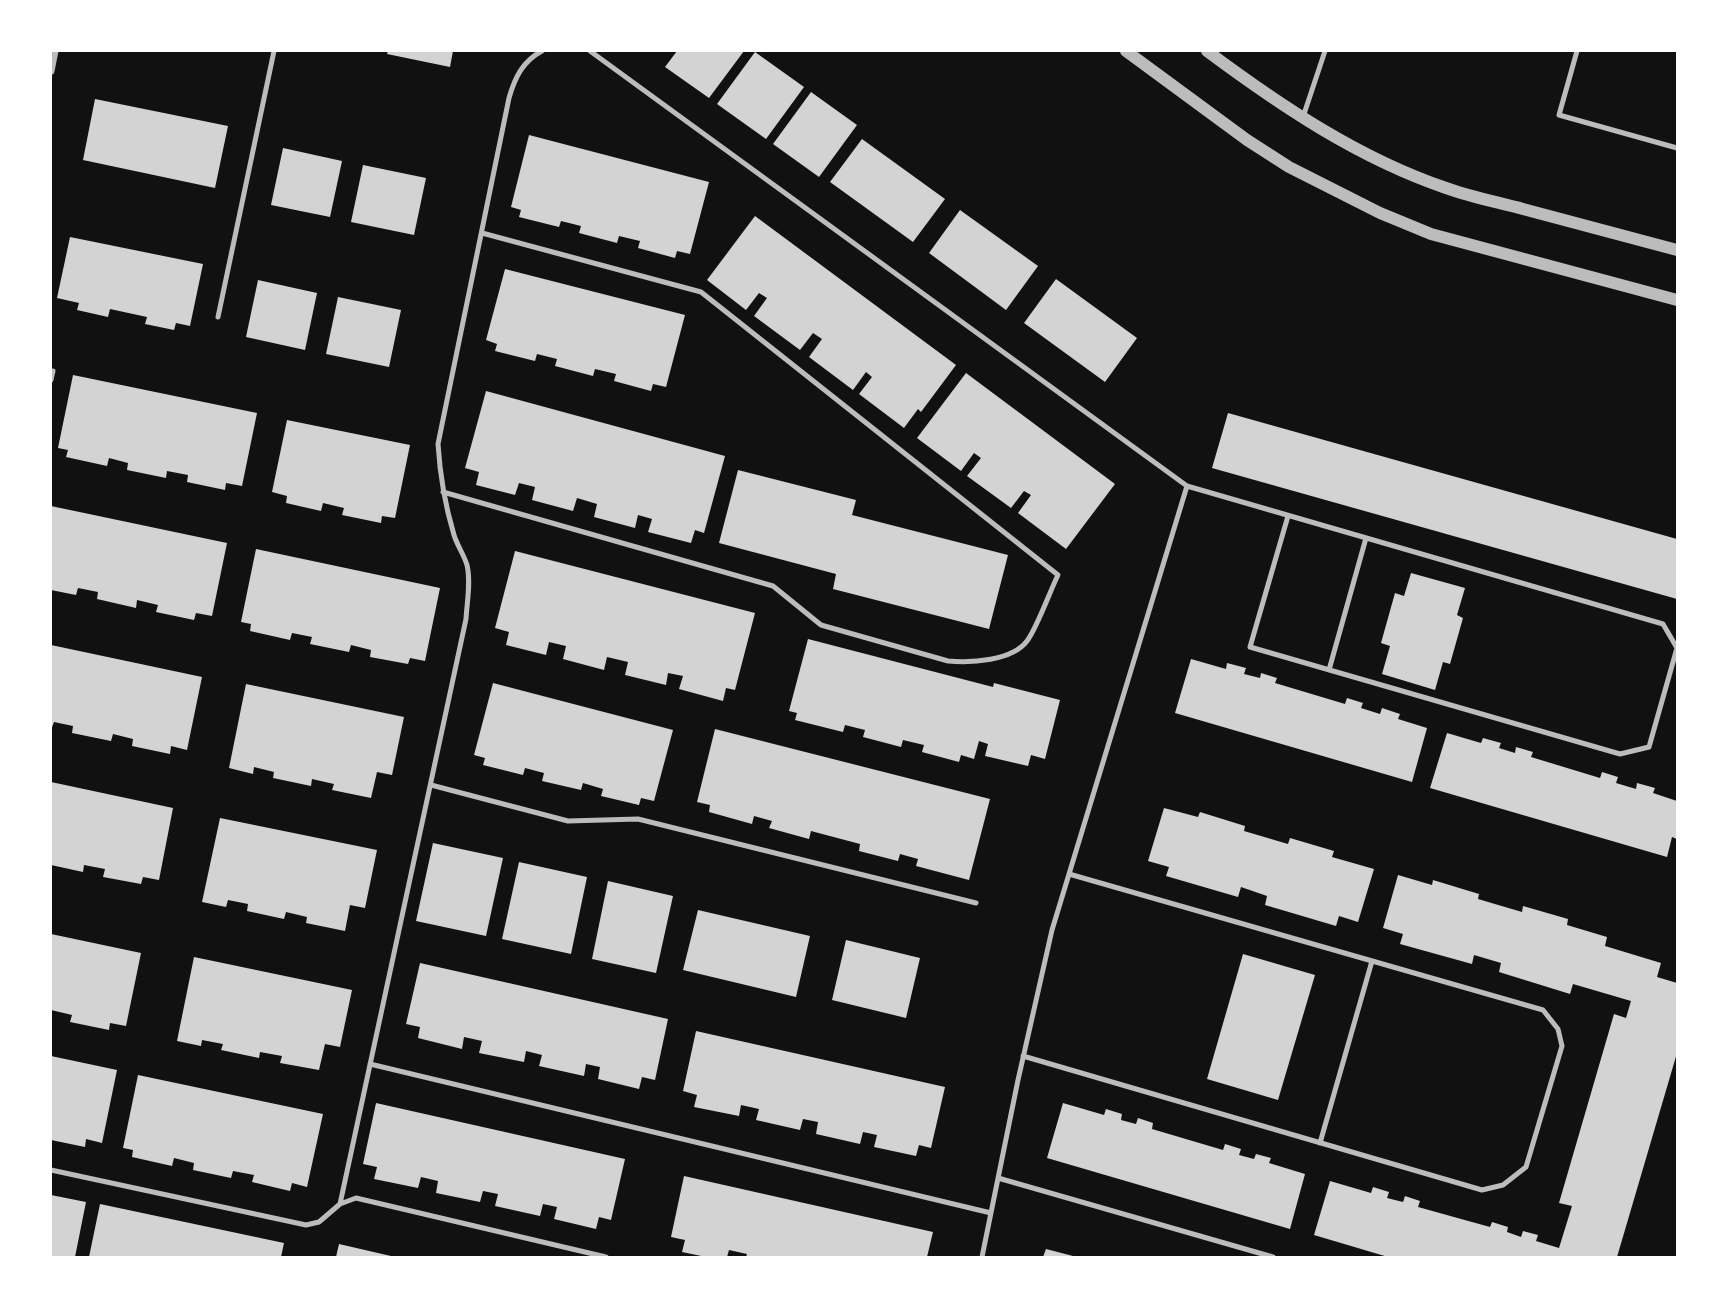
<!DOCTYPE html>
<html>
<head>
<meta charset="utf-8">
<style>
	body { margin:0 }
	#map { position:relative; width:1728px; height:1308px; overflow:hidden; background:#111; font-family:"Work Sans",sans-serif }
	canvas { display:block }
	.frame { position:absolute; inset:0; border:52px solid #fff; pointer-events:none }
</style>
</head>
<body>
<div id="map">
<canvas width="1728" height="1308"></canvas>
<div class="frame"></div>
</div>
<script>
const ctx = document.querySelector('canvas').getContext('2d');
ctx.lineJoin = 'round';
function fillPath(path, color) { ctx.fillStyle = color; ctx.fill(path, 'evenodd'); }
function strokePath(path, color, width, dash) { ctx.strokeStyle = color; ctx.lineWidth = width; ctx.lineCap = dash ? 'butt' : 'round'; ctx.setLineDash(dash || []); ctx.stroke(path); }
fillPath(new Path2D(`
	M388,51h65l-3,16 -63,-13z
	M677,51h67l-35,47 -44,-31z
	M755,52l49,35 -38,52 -49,-35z
	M811,92l46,33 -38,52 -46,-33z
	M95,99l133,27 -13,62 -132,-28z
	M529,135l180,47 -19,72 -13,-3 -2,7 -37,-10 2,-7 -21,-5 -2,7 -38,-10 2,-7 -20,-5 -2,6 -40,-10 2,-7 -10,-3z
	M862,139l83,60 -32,43 -83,-60z
	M283,148l59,13 -12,56 -59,-12z
	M363,165l63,13 -12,57 -63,-13z
	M960,210l78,56 -32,44 -77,-57z
	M755,216l201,149 -35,47 -3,-3 -14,19 -45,-34 13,-17 -6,-5 -13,18 -44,-33 13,-18 -9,-6 -13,17 -46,-34 13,-18 -8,-5 -13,17 -39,-30z
	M70,237l133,27 -13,62 -14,-3 -2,7 -29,-6 2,-7 -37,-8 -2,8 -31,-7 2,-7 -22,-5z
	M505,269l180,46 -19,72 -13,-3 -2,7 -37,-10 2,-7 -21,-5 -2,7 -38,-10 2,-7 -20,-5 -2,7 -40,-10 2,-7 -11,-4z
	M1056,279l81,59 -32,44 -81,-59z
	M258,280l59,13 -12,57 -59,-13z
	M338,297l63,13 -12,57 -63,-13z
	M966,373l149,111 -49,65 -48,-36 13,-18 -7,-4 -13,17 -44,-32 14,-18 -7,-5 -13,18 -44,-33z
	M73,375l184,38 -15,73 -16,-3 -1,7 -38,-8 1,-7 -21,-4 -1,7 -39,-8 1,-7 -19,-5 -2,8 -41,-9 2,-7 -10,-2z
	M486,391l239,65 -21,77 -9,-3 -4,13 -43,-11 4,-13 -14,-4 -3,13 -41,-11 3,-13 -20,-6 -4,13 -41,-11 3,-13 -16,-4 -4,12 -39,-10 3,-13 -14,-4z
	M1228,413l449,126v60l-465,-131z
	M287,420l123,25 -15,73 -13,-2 -1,7 -39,-8 2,-7 -21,-5 -2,8 -35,-8 1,-7 -15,-4z
	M738,470l118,30 -4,15 156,40 -19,74 -156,-40 3,-15 -117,-31z
	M51,506l176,37 -15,73 -16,-3 -2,7 -38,-8 2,-7 -21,-5 -1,8 -39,-9 1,-7 -20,-4 -2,7 -25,-5z
	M256,549l184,39 -15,73 -15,-3 -2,6 -38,-7 1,-7 -20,-5 -2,7 -39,-8 2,-7 -20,-4 -2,7 -40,-9 1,-7 -10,-2z
	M515,551l240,62 -20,77 -9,-2 -3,13 -44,-12 4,-13 -15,-3 -2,12 -41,-10 3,-13 -21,-5 -3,13 -41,-11 3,-13 -17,-4 -3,13 -40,-10 3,-13 -14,-4z
	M1411,573l54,15 -8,27 6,3 -13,46 -7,-2 -8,28 -53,-16 8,-28 -9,-3 14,-50 9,3z
	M808,639l185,48 1,-4 66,17 -15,59 -14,-4 -3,11 -43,-10 3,-12 -9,-3 -5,18 -13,-4 -2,7 -37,-10 2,-7 -21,-5 -2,7 -38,-10 2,-7 -20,-5 -2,7 -48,-12 2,-7 -8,-2z
	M51,645l151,32 -15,73 -16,-4 -1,8 -38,-8 1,-7 -20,-5 -2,7 -39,-8 1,-7 -19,-4 -3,8z
	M1191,659l35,10 1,-6 19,5 -2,6 16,4 1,-5 16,5 -2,5 70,21 2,-6 16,5 -2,5 19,6 2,-6 18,6 -2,5 29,9 -15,54 -237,-69z
	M493,683l180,47 -19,71 -13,-3 -2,7 -38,-9 2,-7 -20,-6 -2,7 -39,-9 2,-8 -19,-5 -2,7 -40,-10 2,-7 -11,-3z
	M246,684l158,33 -12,58 -15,-3 -6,26 -39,-8 2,-6 -22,-5 -1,7 -38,-8 1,-6 -20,-5 -1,7 -24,-6z
	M715,729l275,70 -21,81 -53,-14 2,-7 -18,-5 -2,7 -39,-10 1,-7 -49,-13 -2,8 -40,-11 3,-7 -18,-5 -2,8 -43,-12 1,-7 -13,-3z
	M1447,733l34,10 2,-5 18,5 -2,5 16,5 1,-6 17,5 -2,5 69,21 2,-6 16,5 -2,6 20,6 1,-6 18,5 -2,5 24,8v38l-5,-2 -5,20 -237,-69z
	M51,782l122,26 -14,72 -16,-3 -2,7 -38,-7 2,-8 -21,-4 -1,7 -32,-7z
	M1164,808l34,9 2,-5 45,14 -1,5 44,13 2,-6 44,13 -2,6 42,12 -16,53 -19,-6 -3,10 -71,-21 2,-9 -26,-9 -3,10 -72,-21 3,-9 -21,-6z
	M220,818l157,32 -12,58 -15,-3 -5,26 -39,-8 1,-6 -21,-5 -2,7 -37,-8 1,-7 -20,-4 -2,7 -24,-5z
	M433,843l70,15 -17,78 -70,-15z
	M519,862l68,15 -16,77 -69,-15z
	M1398,875l34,10 1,-5 46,14 -1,5 44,13 1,-6 45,13 -1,6 40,12 -2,9 56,17 -4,14 20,6v70l-60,204h-229l-74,-22 16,-54 41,12 2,-6 16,5 -2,6 16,4 2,-6 15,5 -2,6 72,20 2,-5 16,5 -1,5 14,5 2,-6 15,4 -2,6 23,7 13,-42 -13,-3 55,-189 12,4 5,-17 -58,-17 -3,10 -71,-22 2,-9 -27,-8 -2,9 -72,-20 3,-10 -20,-6z
	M608,881l65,15 -17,77 -64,-14z
	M698,910l112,26 -14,61 -113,-27z
	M51,934l90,19 -15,73 -16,-3 -1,7 -39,-8 2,-7 -21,-5z
	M846,940l74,18 -14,60 -74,-18z
	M1243,954l72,21 -37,125 -71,-21z
	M194,957l158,33 -12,57 -15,-3 -6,26 -39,-7 2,-7 -22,-4 -1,6 -38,-8 2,-6 -21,-4 -1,6 -24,-5z
	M420,963l248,56 -13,61 -13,-3 -3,12 -41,-10 2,-12 -14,-3 -2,12 -45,-10 3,-11 -16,-4 -2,11 -45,-9 3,-12 -18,-4 -2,12 -44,-11 2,-11 -14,-3z
	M696,1031l249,56 -14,61 -12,-3 -3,11 -42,-9 3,-12 -14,-3 -3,12 -44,-10 2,-12 -15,-3 -3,11 -44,-10 3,-11 -18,-4 -2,11 -45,-9 3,-12 -14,-4z
	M51,1056l66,14 -15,73 -16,-4 -1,8 -34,-7z
	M138,1075l185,39 -16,73 -15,-4 -2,8 -38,-9 2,-7 -21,-4 -2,7 -38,-8 1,-7 -20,-5 -2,8 -40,-9 1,-7 -10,-2z
	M376,1103l249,56 -14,61 -12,-3 -3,12 -42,-10 3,-12 -14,-3 -3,12 -45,-10 3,-12 -15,-3 -3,11 -44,-9 2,-12 -17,-4 -3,11 -44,-9 3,-12 -14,-3z
	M1063,1103l41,12 2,-6 16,5 -1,6 15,4 2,-6 15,5 -1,6 71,21 2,-6 16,5 -2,6 15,4 2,-5 15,4 -2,5 36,11 -15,55 -243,-71z
	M684,1176l249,56 -6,25h-181l1,-3 -18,-4 -2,7h-21l-24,-5 3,-12 -14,-3z
	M51,1195l35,7 -11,55h-24z
	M100,1204l184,39 -3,14h-192z
	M339,1244l52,12 -1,1h-54z
	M1046,1249l27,7v1h-30z`), '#d3d3d3');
strokePath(new Path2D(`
	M590,51l597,435 476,138 14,24 -28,99 -29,7 -370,-107 38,-131
	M1577,51l-18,64 118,33
	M1303,117l22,-66
	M218,317l56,-266
	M51,380l2,-9
	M443,492l330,94 48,39 127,36c23,2 64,0 79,-20 10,-13 23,-50 31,-66l-357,-283 -219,-59
	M1329,670l37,-132
	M431,785l137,36 70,-2 338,84
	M1023,1056l459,134 21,-5 23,-18 36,-121 -4,-17 -15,-19 -474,-136
	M370,1064l621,149
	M1320,1143l52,-182
	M51,1170l255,55 13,-3 21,-18 16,-6 250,59
	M998,1178l275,79
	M340,1204l126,-585c1,-17 5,-37 1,-54 -3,-10 -10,-20 -13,-30 -9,-30 -14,-59 -16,-91l71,-346c6,-21 14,-37 33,-47
	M982,1257l36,-177 34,-150 135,-444`), '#bcbcbc', 5);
strokePath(new Path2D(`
	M51,71l4,-20`), '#bcbcbc', 7);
strokePath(new Path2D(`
	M1126,51l121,89 42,27 91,46 51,21 246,66
	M1207,51c74,55 151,107 239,137 25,9 51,14 77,21 51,14 103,27 154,41`), '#bcbcbc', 12);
</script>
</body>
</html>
